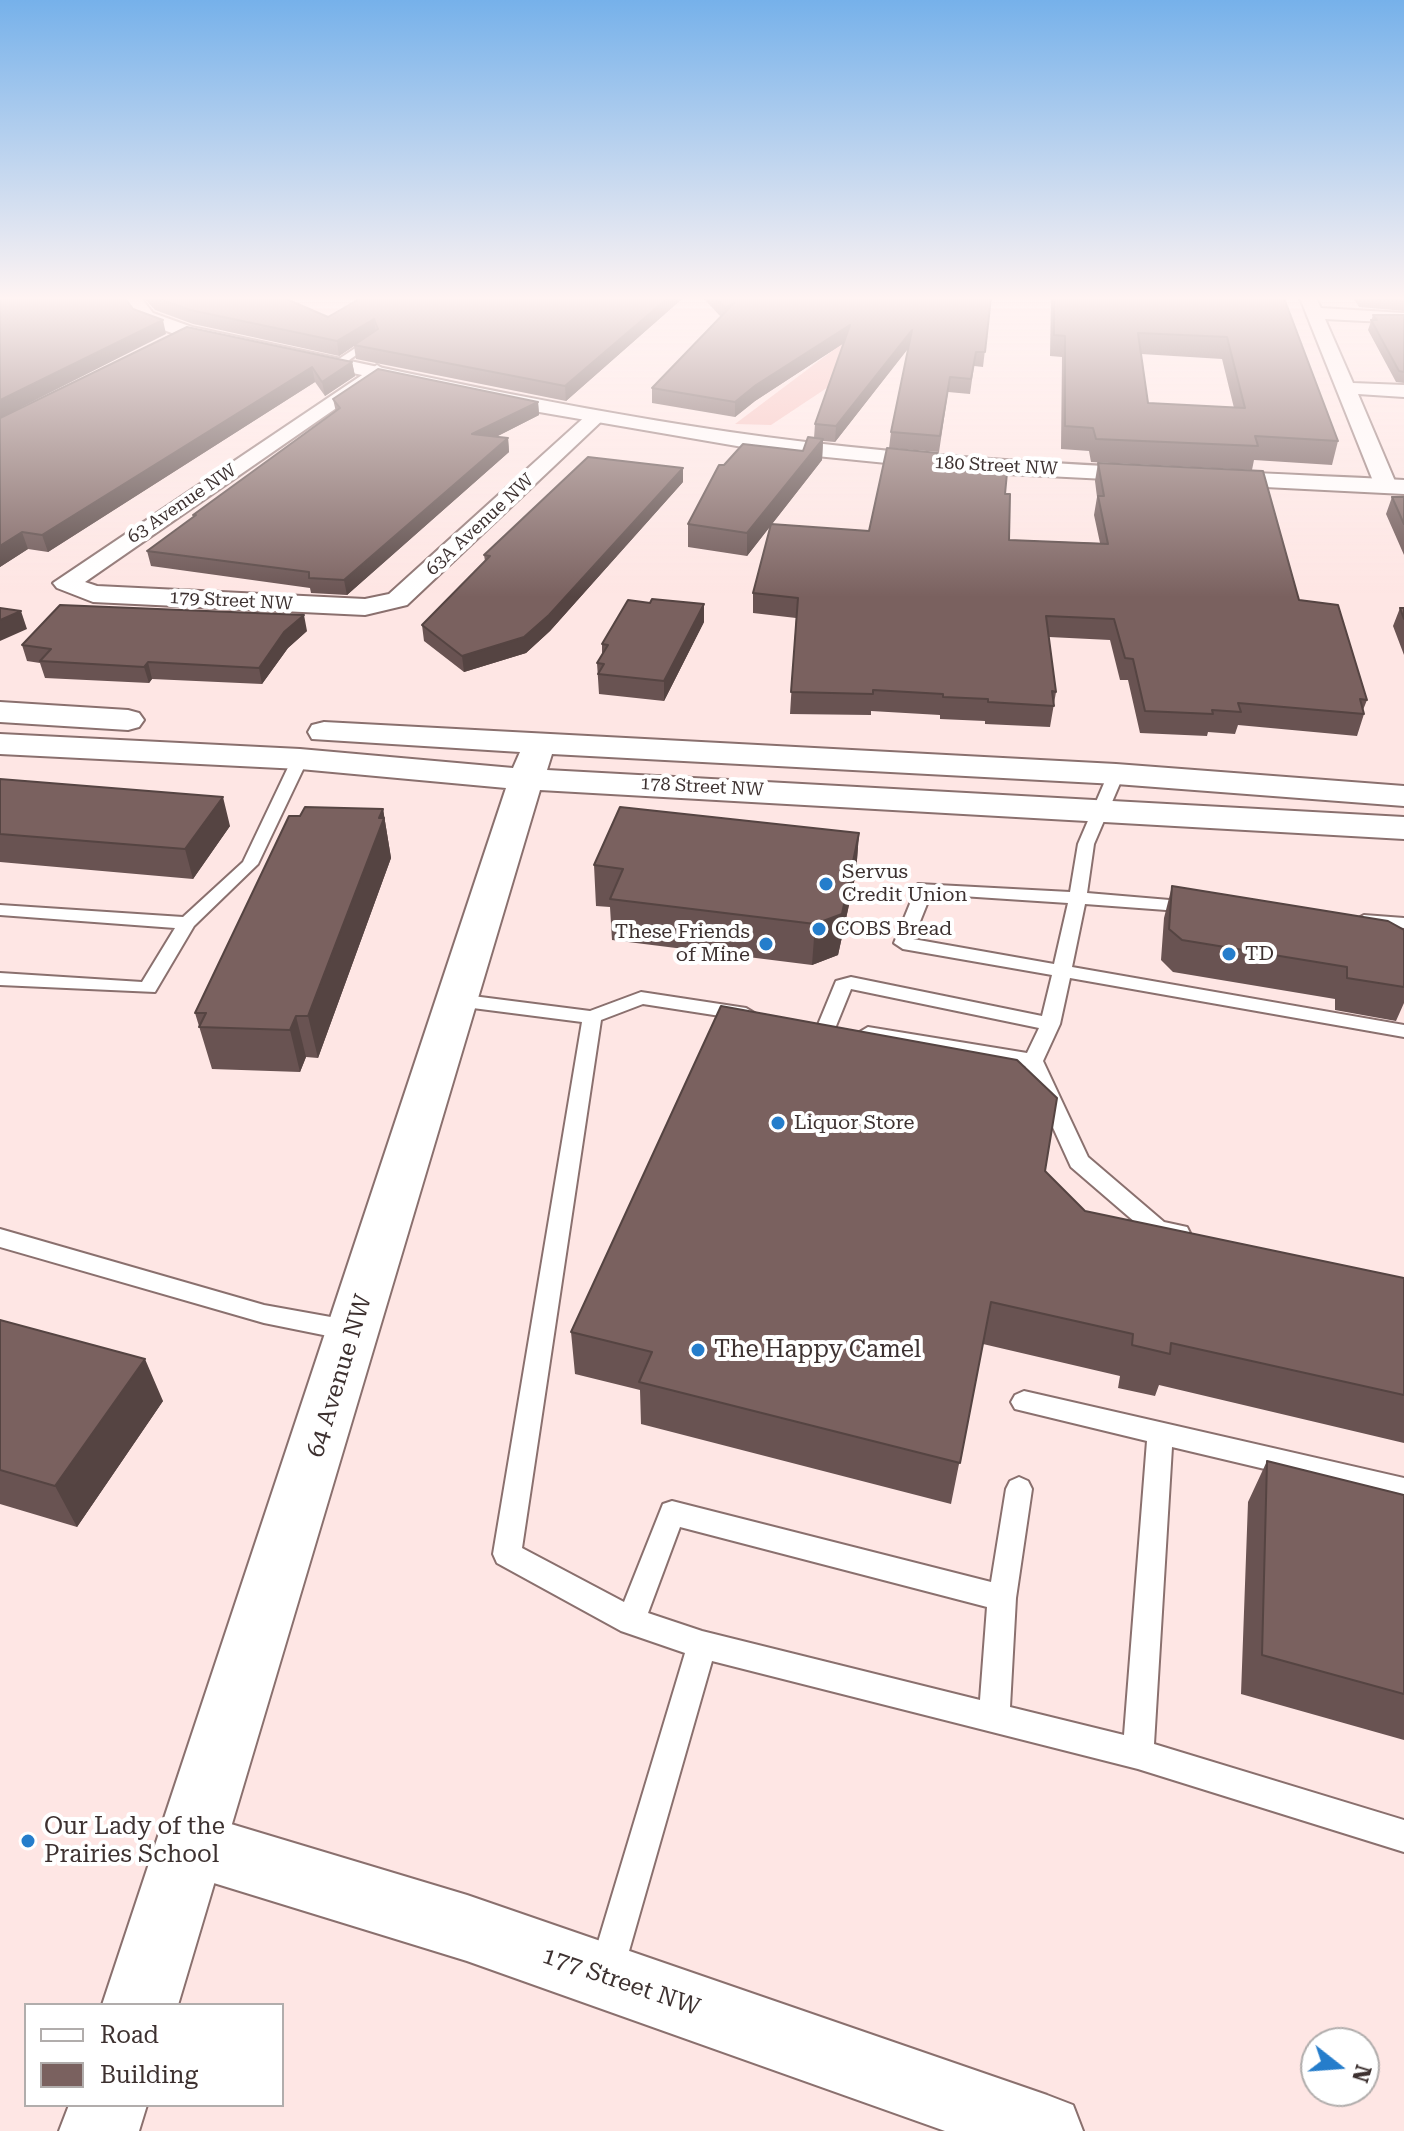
<!DOCTYPE html>
<html>
<head>
<meta charset="utf-8">
<style>
	body { margin:0 }
	#map { position:relative; width:1404px; height:2131px; overflow:hidden; background:#fee6e4; font-family:"Roboto Serif",serif }
	canvas { display:block }
	.legend { position:absolute; left:24px; top:2003px; width:260px; height:104px; box-sizing:border-box; background:#fff; border:2px solid #b1adac; margin:0; padding:10px 14px; list-style:none; font-size:24px; color:#3d3130 }
	.legend li { display:flex; align-items:center; gap:16px; height:40px }
	.legend b { width:40px; border:2px solid #b1adac }
	.north { position:absolute; left:1300px; top:2027px; width:80px; height:80px; box-sizing:border-box; background:#fff; border:2px solid #b1adac; border-radius:50%; rotate:107deg; font-size:22px; font-weight:700; line-height:32px; text-align:center; color:#3d3130 }
	.north::after { content:''; display:block; margin:auto; width:28px; height:36px; background:#257dcb; clip-path:polygon(50% 0,100% 100%,50% 72%,0 100%) }
</style>
</head>
<body>
<div id="map">
<canvas width="1404" height="2131"></canvas>
<ul class="legend">
<li><b style="height:10px;background:#fff"></b>Road</li>
<li><b style="height:22px;background:#7a615f"></b>Building</li>
</ul>
<div class="north">N</div>
</div>
<script>
const ctx = document.querySelector('canvas').getContext('2d');
ctx.lineJoin = 'round';
function fillPath(path, color) { ctx.fillStyle = color; ctx.fill(path, 'evenodd'); }
function strokePath(path, color, width, dash) { ctx.strokeStyle = color; ctx.lineWidth = width; ctx.lineCap = dash ? 'butt' : 'round'; ctx.setLineDash(dash || []); ctx.stroke(path); }
function write(font, color, halo, rows, align = 'center') {
  ctx.font = font + ' "Roboto Serif",serif'; ctx.lineWidth = 8; ctx.setLineDash([]); ctx.textBaseline = 'middle'; ctx.strokeStyle = halo; ctx.fillStyle = color; for (const [text, x, y, turn = 0] of rows) {
    ctx.save(); ctx.translate(x, y); ctx.rotate((+turn || 0) * Math.PI / 180); ctx.textAlign = isNaN(turn) ? turn : align; if (halo) ctx.strokeText(text, 0, 0); ctx.fillText(text, 0, 0); ctx.restore();
  }
}
fillPath(new Path2D(`
	M837,298l29,64 -95,63 -36,-1 97,-73z`), '#f6beba');
const lane = new Path2D(`
	M372,337l7,2 -37,26h-6v-4z
	M300,754l8,5 -50,105 -64,62 -39,66 -155,-7v-12l142,9 33,-54 -175,-13v-10l183,12 60,-55 49,-103z
	M1116,769l8,5 -30,70 -7,49 106,9 9,5 -9,5 -108,-8 -13,63 332,58v12l-334,-59 -10,46 -17,37 45,96 76,65 23,5 3,6 -3,6 -8,3 -29,-7 -79,-68 -46,-101 -157,-27 -10,-6 10,-6 159,26 12,-25 -188,-39 -17,42h-14l-3,-4 19,-46 15,-4 191,39 10,-41 -149,-26 -9,-6 24,-59 152,8 8,-48 30,-70zM931,894l137,9 -14,61 -141,-25z
	M1364,915l40,3v10l-46,-4 -3,-4z
	M641,992l105,16 10,6 -10,6 -103,-16 -42,16 -79,528 102,54 39,-98 9,-3 319,81 15,-93 4,-8 9,-4 9,4 4,8 -16,109 -6,109 114,28 23,-294 -132,-32 -4,-7 4,-7 9,-4 380,87v24l-232,-55 -18,297 250,76v32l-266,-83 -426,-108 -89,311 -5,12 -12,5 -12,-5 -5,-12 96,-319 -64,-22 -124,-68 -4,-9 89,-532 -125,-16 -10,-6 10,-6 133,17zM680,1527l307,80 -7,93 -278,-69 -54,-18z
	M0,1229l264,76 89,16 9,3 3,7 -3,7 -9,3 -89,-18 -264,-76z`);
const street = new Path2D(`
	M1300,298h16l5,10 83,5v10l-79,-4 28,64 51,2v12l-46,-3 39,92 -3,5 -8,2 -11,-7z
	M377,365l9,6 -2,4 -299,207 12,4 268,13 24,-5 200,-181 7,-2 10,6 -199,188 -42,10 -272,-13 -36,-14 -4,-5z
	M191,1812l276,83 580,200 26,10 10,26h-138l-478,-170 -276,-85 -23,-9 -9,-23 9,-23z`);
const secondary = new Path2D(`
	M122,298h19l12,15 39,14c191,41 381,84 574,110 212,28 425,32 638,43v14l-417,-21 -221,-22 -250,-43 -336,-72 -41,-15z
	M0,702l128,8 11,3 5,7 -5,7 -11,3 -128,-8z
	M324,722l792,42 288,22v20l-288,-22 -564,-30 -5,16 857,47v22l-864,-49 -362,1215h-76l404,-1217 -206,-19 -300,-15v-20l300,15 213,19 7,-16 -208,-13 -4,-7 4,-7z
	M69,2105h78l-8,26h-80z`);
strokePath(lane, '#8a706e', 4);
strokePath(street, '#8a706e', 4);
strokePath(secondary, '#8a706e', 4);
fillPath(lane, '#fff');
fillPath(street, '#fff');
fillPath(secondary, '#fff');
fillPath(new Path2D(`
	M144,298h140l44,19 33,-19h322l-117,103 -210,-42 -2,-13 -15,10 -146,-32 -38,-14z
	M703,298h288l-8,69 -9,-1 -4,28 -22,-2 -9,60 -50,-4 2,-16 17,-84 -73,94 -12,-1 -1,19 -75,96 -59,-9v-23l36,-59 79,-14 11,-13 1,-14 29,-81 -89,58 -20,16 -83,-14v-15l69,-71z
	M1051,298h233l54,143 -6,24 -78,-5 -2,10 -161,-8 -2,-11 -28,-2 1,-92 -12,-1zM1141,354l81,5 12,49 -86,-5z
	M1353,298h51v13l-45,-4z
	M1373,315h31v68l-8,-1 -28,-52z
	M352,362l3,14 -30,20 -10,-14 -267,170 -20,-3 -28,18v-149z
	M333,399l205,3 1,13 -43,22 12,1 1,14 -162,143 -36,-2 -1,-5 -159,-22 -4,-15 46,-34v-2l143,-103z
	M1098,463l201,137 68,100 -4,10 1,4 -7,22 -119,-11 -3,9 -27,-2 -1,4 -67,-3 -12,-53h-8l-10,-40 -61,-3 7,55 -6,35 -65,-3v-3l-45,-2v-4l-69,-4v4l-81,-1 6,-96 -43,-5v-20l116,-62 67,-62 69,25 4,46 91,3 -6,-28 3,-18 -2,-16z
	M683,482l-133,149 -24,22 -62,19 -40,-31 -2,-16 63,-64 -1,-6z
	M1392,497h12v58l-18,-41z
	M1400,608h4v47l-11,-29z
	M704,622l-40,79 -65,-7 -2,-31 5,-9v-10z
	M307,631l-19,17 -26,36 -110,-5 -3,4 -104,-5 -5,-15 -13,-2 -5,-16z
	M0,779l230,47 -37,53 -193,-17z
	M383,809l8,49 -73,200 -12,-1 -6,15 -88,-3 -17,-56 105,-197z
	M859,833l-3,40 -18,82 -26,10 -200,-25 -2,-33 -14,-1 -2,-41z
	M1172,886l232,44v73l-8,18 -61,-11v-11l-162,-27 -12,-12 3,-42z
	M1045,1171l40,40 319,67v165l-245,-58 -4,11 -37,-8 2,-12 -137,-32 -32,160 -310,-80 -1,-34 -65,-16 -4,-42z
	M0,1320l163,81 -86,126 -77,-23z
	M1267,1461l137,34v245l-163,-46 7,-192z`), '#695352');
fillPath(new Path2D(`
	M668,298h15l-117,103 -1,-15z
	M374,319l2,14 -22,12v1l-15,10 -2,-15z
	M163,320l3,14 -166,84v-18z
	M850,325v14l-95,62 -20,16v-15l21,-17z
	M912,330l-1,15 -76,97 1,-16z
	M352,362l3,14 -30,20 -3,-14z
	M312,367l3,15 -267,170 -6,-17z
	M538,402l1,13 -65,33 -2,-14z
	M508,438l1,14 -162,143 -3,-15z
	M823,439l-1,21 -75,96v-23z
	M683,468v14l-133,149 -24,22 -62,19 -2,-16z
	M22,532l6,17 -28,18v-21z
	M704,604v18l-40,79v-20z
	M21,611l6,18 -27,12v-21z
	M304,615l3,16 -19,17 -26,36 -3,-16 25,-36z
	M148,662l4,17 -3,4 -5,-16z
	M223,797l7,29 -37,53 -8,-30z
	M383,809l8,49 -73,200 -10,-42z
	M859,833l-3,40 -18,82 -26,10 3,-41z
	M296,1016l10,41 -6,15 -10,-42z
	M145,1359l18,42 -86,126 -22,-41z`), '#554442');
const building = new Path2D(`
	M0,298h125l8,11 30,11 -163,80z
	M156,298h128l44,19 33,-19h307l-103,88 -211,-41 24,-16 -4,-10 -37,22 -147,-31z
	M716,298h275l-6,54h-9l-5,27 -21,-2 -10,59 -49,-4 21,-102 -76,96 -21,-2 35,-99 -94,60 -21,17 -83,-14 82,-85 -9,5z
	M1054,298h230l54,143 -83,-5 3,10 -162,-7 -3,-11 -28,-2v-90l-11,-1zM1138,333l89,4 18,71 -97,-5z
	M1367,298h37v3z
	M1373,315h31v57l-5,-1 -28,-51h6z
	M187,327l165,35 -30,20 -10,-15 -270,168 -20,-3 -22,14v-128z
	M378,369l160,33 -66,32 36,4 -164,142 -35,-2v-6l-162,-21 49,-36h-3l147,-107 -7,-9z
	M808,437l15,2 -76,94 -59,-9 31,-59h5l19,-21 60,7z
	M887,448l51,5 -3,16 72,4 -2,21h5l-1,46 99,4 -10,-48h6l-6,-33 165,8 36,129 39,5 29,95 -7,-1 4,15 -126,-11 3,9 -29,-2 1,4 -68,-3 -12,-52 -8,-1 -11,-39 -68,-3 10,76 -4,-1 2,15 -66,-4v-3l-45,-2v-3l-70,-4v4l-82,-2 7,-94 -45,-5 18,-69 98,7z
	M588,457l95,11 -134,147 -25,22 -62,19 -40,-31 68,-69 -6,-1z
	M1392,497h12v27z
	M652,599l52,5 -40,77 -66,-7 6,-10 -7,-1 11,-18 -6,-1 26,-44 22,3z
	M60,605l244,10 -20,17 -25,36 -111,-6 -4,5 -104,-6 11,-12 -29,-4z
	M0,608l21,3 -21,9z
	M1400,608h4v11z
	M0,779l223,18 -38,52 -185,-15z
	M305,807l78,2 -4,9h5l-76,198h-12l-6,14 -91,-3 7,-14h-11l94,-197h11z
	M620,807l239,26 -17,81 -27,10 -205,-25 13,-30 -29,-4z
	M1172,886l216,35 16,9v57l-57,-9v-11l-165,-27 -13,-11z
	M721,1006l296,54 40,38 -12,73 40,40 319,67v117l-233,-52 -1,11 -38,-9 1,-11 -142,-32 -31,161 -321,-81 13,-30 -81,-20z
	M0,1320l145,39 -90,127 -55,-16z
	M1267,1461l137,34v199l-142,-39z`);
fillPath(building, '#7a615f');
strokePath(building, '#554442', 2);
const sky = ctx.createLinearGradient(0, 0, 0, 597);
sky.addColorStop(0, '#76b1ea');
sky.addColorStop(0.5, '#fff4f3');
sky.addColorStop(1, '#fff4f300');
ctx.fillStyle = sky;
ctx.fillRect(0, 0, 1404, 597);
for (const [x, y, r, color] of [
	[826,884,8,"#257dcb"],
	[819,929,8,"#257dcb"],
	[766,944,8,"#257dcb"],
	[1229,954,8,"#257dcb"],
	[778,1123,8,"#257dcb"],
	[698,1350,8,"#257dcb"],
	[28,1841,8,"#257dcb"]
]) { const dot = new Path2D(); dot.arc(x, y, r, 0, 2 * Math.PI); ctx.fillStyle = color; ctx.fill(dot); strokePath(dot, '#fff', 3); }
write('18px', '#3d3130', '#fff', [
	["180 Street NW",996,466,3],
	["63 Avenue NW",182,504,-34],
	["63A Avenue NW",480,525,-43],
	["179 Street NW",231,601,3],
	["178 Street NW",702,787,3]
]);
write('20px', '#3d3130', '#fff', [
	["Servus",842,872],
	["Credit Union",842,895],
	["COBS Bread",835,929],
	["These Friends",750,932,"right"],
	["of Mine",750,955,"right"],
	["TD",1245,954],
	["Liquor Store",794,1123]
], 'left');
write('24px', '#3d3130', '#fff', [
	["The Happy Camel",714,1350],
	["Our Lady of the",44,1827],
	["Prairies School",44,1855]
], 'left');
write('24px', '#3d3130', '#fff', [
	["64 Avenue NW",340,1376,-73],
	["177 Street NW",621,1982,19]
]);
</script>
</body>
</html>
